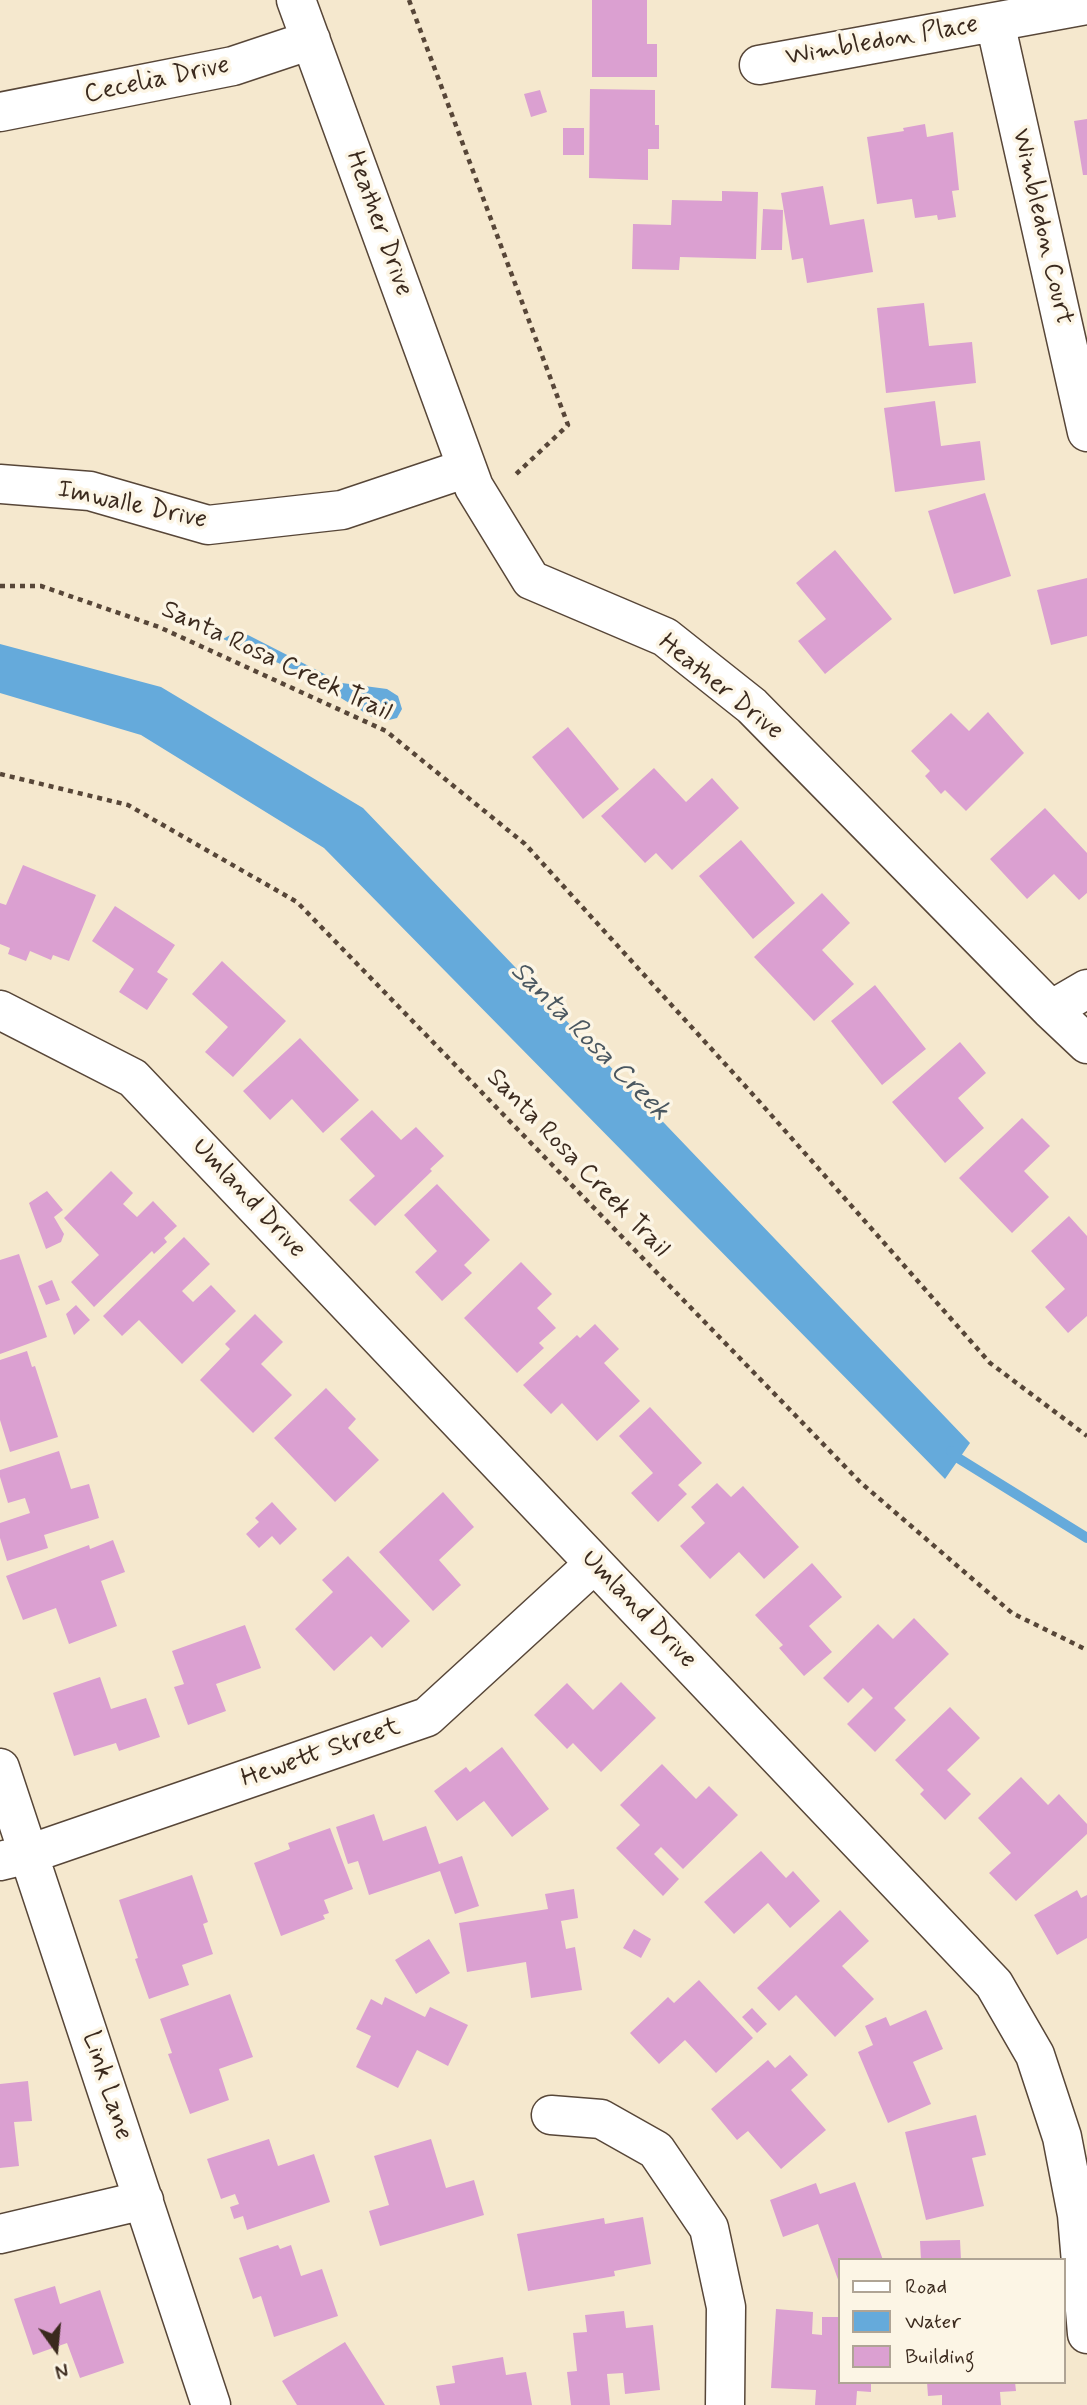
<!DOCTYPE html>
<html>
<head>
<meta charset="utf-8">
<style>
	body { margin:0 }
	#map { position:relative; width:1087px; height:2405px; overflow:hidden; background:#f5e8ce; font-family:Mynerve,sans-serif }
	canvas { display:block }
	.legend { position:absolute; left:838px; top:2258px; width:228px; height:126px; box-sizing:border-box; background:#fcf5e5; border:2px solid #afa495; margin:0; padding:9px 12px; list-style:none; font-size:21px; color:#3b2a1e }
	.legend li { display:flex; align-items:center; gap:14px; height:35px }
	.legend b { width:35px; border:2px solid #afa495 }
	.north { position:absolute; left:21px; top:2314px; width:70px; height:70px; -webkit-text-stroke:5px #fcf5e5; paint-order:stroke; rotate:165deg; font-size:19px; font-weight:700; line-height:28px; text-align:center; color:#3b2a1e }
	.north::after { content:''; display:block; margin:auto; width:24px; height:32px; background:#3b2a1e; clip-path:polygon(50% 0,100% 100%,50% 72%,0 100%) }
</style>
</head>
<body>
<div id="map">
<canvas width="1087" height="2405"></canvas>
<ul class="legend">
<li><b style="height:9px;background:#fff"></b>Road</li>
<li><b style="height:19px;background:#65aadb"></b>Water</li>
<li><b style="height:19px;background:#dba0d1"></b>Building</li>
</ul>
<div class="north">N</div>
</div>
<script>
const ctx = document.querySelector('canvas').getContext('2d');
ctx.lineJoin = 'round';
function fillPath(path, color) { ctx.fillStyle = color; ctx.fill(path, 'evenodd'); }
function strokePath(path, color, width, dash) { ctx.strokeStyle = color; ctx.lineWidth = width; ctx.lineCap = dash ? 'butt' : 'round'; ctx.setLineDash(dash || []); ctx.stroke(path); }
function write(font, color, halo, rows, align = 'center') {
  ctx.font = font + ' Mynerve,sans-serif'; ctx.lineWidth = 7; ctx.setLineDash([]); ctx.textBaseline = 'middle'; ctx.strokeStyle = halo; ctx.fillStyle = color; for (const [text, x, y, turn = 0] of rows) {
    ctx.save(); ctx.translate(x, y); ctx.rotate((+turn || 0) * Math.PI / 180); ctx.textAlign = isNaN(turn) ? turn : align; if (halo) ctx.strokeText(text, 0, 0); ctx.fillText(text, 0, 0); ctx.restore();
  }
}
fillPath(new Path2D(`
	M232,634l16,1 94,48 45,6 11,7 4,13 -5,9 -12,3 -15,-5 -71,-44 -76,-33z
	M0,644l161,43 202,121 607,635 -25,36 -621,-631 -183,-113 -141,-42z`), '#65aadb');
strokePath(new Path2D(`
	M951,1451l7,7 129,80`), '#65aadb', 10);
fillPath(new Path2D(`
	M592,0h55v44h10v33h-65z
	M590,89l65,1v35h4v24h-11v31l-59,-2z
	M540,90l7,22 -16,5 -7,-23z
	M1087,119v56h-4l-9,-54z
	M925,124l2,13 26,-5 6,58 -7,1 4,26 -18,3 -1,-5 -22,3 -3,-19 -35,5 -10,-67 37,-6 -1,-3z
	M563,128h21v27h-21z
	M823,186l7,39 34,-6 9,53 -66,11 -4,-25 -11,2 -11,-67z
	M722,191l36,1 -2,67 -76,-2 -1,13 -47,-1 1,-45 38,1 1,-25 50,1z
	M763,209l20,1 -1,40h-21z
	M924,303l5,43 43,-4 4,41 -90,10 -9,-85z
	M935,401l6,45 39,-5 5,39 -90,12 -11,-84z
	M985,493l26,83 -57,18 -26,-83z
	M835,550l57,69 -67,55 -27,-33 28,-22 -30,-36z
	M1087,578v58l-36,9 -14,-55z
	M988,712l36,41 -58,58 -21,-21 -4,4 -16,-18 5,-5 -19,-20 40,-38 18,18z
	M568,727l51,62 -36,30 -51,-62z
	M654,768l32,34 26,-24 27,30 -67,62 -16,-17 -11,10 -44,-47z
	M1045,808l42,45v40l-8,7 -25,-26 -27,25 -37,-40z
	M741,840l54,63 -42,36 -54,-63z
	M23,865l73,30 -27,66 -16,-6 -2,5 -21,-9 -4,10 -18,-7 2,-6 -10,-4v-41l6,2z
	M822,893l28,30 -28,27 32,34 -40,37 -60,-64z
	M115,906l60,39 -18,27 11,7 -21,31 -28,-18 15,-23 -42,-28z
	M222,961l64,60 -53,56 -28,-25 23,-25 -36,-33z
	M875,985l51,64 -44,36 -51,-64z
	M300,1038l59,62 -36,33 -31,-34 -22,21 -27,-29z
	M960,1042l26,31 -28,25 26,30 -39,35 -53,-61z
	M372,1110l29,30 15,-13 28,29 -14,13 2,2 -57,55 -26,-26 26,-24 -35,-37z
	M1022,1118l28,28 -26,25 25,26 -37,36 -53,-55z
	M111,1171l22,22 -10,11 14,13 16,-16 24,25 -13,12 3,4 -13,12 -2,-3 -58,56 -23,-25 28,-27 -35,-37z
	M437,1184l53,56 -26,25 8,8 -30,28 -27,-29 22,-21 -33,-36z
	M47,1191l16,19 -9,7 10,17 -3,8 -15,7 -17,-46z
	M1069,1216l18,20v80l-19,17 -23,-26 20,-18 -34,-38z
	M184,1237l26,27 -28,27 11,11 18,-17 25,26 -54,53 -43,-44 -17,16 -19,-20z
	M19,1254l28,83 -47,17v-94z
	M521,1262l31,32 -15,14 19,20 -17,15 5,5 -27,25 -53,-55z
	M52,1280l8,20 -14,5 -8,-19z
	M76,1305l14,15 -16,15 -8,-21z
	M255,1314l28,28 -22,22 31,31 -39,38 -53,-53 30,-31 -5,-5z
	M595,1324l24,25 -15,14 36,38 -43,40 -35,-38 -11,11 -28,-29 54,-50 3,3z
	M27,1351l5,16 3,-1 23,71 -48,15 -10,-32v-60z
	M326,1388l30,31 -8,9 31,32 -44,42 -61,-64z
	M650,1407l52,56 -24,22 9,9 -29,28 -27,-29 22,-20 -34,-37z
	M59,1451l12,38 18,-5 10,34 -55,17 4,13 -41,13 -7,-23v-15l30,-10 -5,-15 -17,5 -8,-26v-7z
	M717,1483l14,14 12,-11 56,61 -35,32 -25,-27 -29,27 -30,-33 25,-23 -14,-16z
	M443,1492l31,35 -35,33 22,25 -28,26 -54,-59z
	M272,1502l25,27 -17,16 -8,-9 -13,12 -13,-14 13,-12 -4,-4z
	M113,1540l12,32 -24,9 16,45 -48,18 -13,-36 -33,12 -17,-44 83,-31 1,4z
	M348,1556l62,65 -28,27 -11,-12 -37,35 -39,-42 38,-37 -11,-12z
	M812,1563l30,34 -33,29 23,26 -28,24 -25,-28 4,-3 -28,-30z
	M914,1618l35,36 -55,54 12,12 -31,32 -28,-28 26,-26 -10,-10 -15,15 -25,-25 55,-54 15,15z
	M245,1625l16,43 -45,16 10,27 -38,14 -14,-38 10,-3 -12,-33z
	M100,1677l11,32 35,-11 14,39 -41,14 -3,-8 -42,13 -21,-63z
	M621,1682l35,36 -55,54 -28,-29 -6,6 -33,-34 33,-32 26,27z
	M950,1707l30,31 -33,32 24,24 -26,26 -25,-26 4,-4 -29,-30z
	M502,1747l47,62 -37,28 -28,-36 -27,20 -23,-30 32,-24 4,5z
	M662,1764l34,35 13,-13 29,29 -55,54 -22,-22 -7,7 25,25 -16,17 -47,-48 24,-23 -20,-20z
	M1021,1777l27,28 11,-11 28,30v10l-71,67 -27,-28 22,-20 -33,-35z
	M374,1814l9,27 43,-15 13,38 23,-8 17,50 -24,8 -15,-43 -71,24 -11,-34 -10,3 -12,-37z
	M330,1828l23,61 -29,11 5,13 -6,2 2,4 -44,17 -27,-73 36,-14 -2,-6z
	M761,1851l25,27 7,-7 27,30 -30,27 -22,-25 -34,31 -30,-32z
	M192,1875l16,47 -5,2 10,30 -31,11 7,20 -40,14 -14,-40 3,-1 -19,-58z
	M574,1889l4,29 -17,3 5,28 9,-2 7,43 -51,8 -5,-36 -59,10 -8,-49 89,-14 -3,-15z
	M1077,1890l4,8 6,-3v43l-30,17 -23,-40z
	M840,1910l29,31 -27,25 32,33 -39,38 -39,-42 -17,16 -22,-23z
	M634,1929l17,10 -10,19 -18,-10z
	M429,1939l21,34 -34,21 -21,-34z
	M699,1980l54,58 -37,35 -31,-33 -26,24 -29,-31 38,-36 6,6z
	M230,1994l23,63 -34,12 10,31 -39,14 -22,-60 4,-1 -12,-34z
	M385,1997l40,20 5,-10 38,18 -20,41 -31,-16 -19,38 -42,-21 15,-31 -15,-7 15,-30 11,6z
	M752,2008l15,16 -10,9 -15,-16z
	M926,2010l17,39 -30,13 18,42 -43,19 -30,-71 15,-7 -8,-19 21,-9 4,9z
	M790,2055l18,20 -17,15 35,40 -45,39 -33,-38 -11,9 -26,-31 57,-49 7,8z
	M28,2081l4,40 -18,1 5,44 -19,2v-84z
	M976,2115l10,40 -14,3 12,48 -58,14 -21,-88z
	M269,2139l9,27 36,-12 16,48 -83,28 -4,-14 -9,3 -4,-12 9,-3 -4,-10 -14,5 -14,-40z
	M431,2139l15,49 28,-8 10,35 -104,31 -11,-35 20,-6 -15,-49z
	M855,2182l28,78h-43v25l-22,-61 -35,13 -13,-37 46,-17 4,11z
	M643,2217l8,47 -37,7 1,5 -87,15 -11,-57 87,-16 1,6z
	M960,2240l1,20h-40l-1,-19z
	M278,2245l2,4 11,-4 10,31 21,-7 16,47 -64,21 -13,-41 -8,3 -14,-41z
	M55,2286l5,18 40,-14 24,73 -44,15 -13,-35 -34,12 -19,-56z
	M776,2309l37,3 -1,22 10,1v-18h18v65h31v10l-14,-1 -1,14h-41l1,-15 -45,-2z
	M624,2311l2,17 27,-3 7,65 -35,4 -2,-21 -16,1 3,31h-39l-4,-33 10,-1 -4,-38 14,-1 -2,-17z
	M345,2342l40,63h-88l-15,-24z
	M503,2357l3,18 20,-3 6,33h-92l-4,-19 19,-3 -3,-17z
	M927,2382h88l1,9 -16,1 1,13h-59v-10l-14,1z`), '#dba0d1');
const minor = new Path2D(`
	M296,0l178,487 57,93 134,57 87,69 299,304 36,34
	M995,22l92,410
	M759,65l328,-60
	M0,112l233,-46 78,-26
	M0,484l90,7 118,34 134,-15 125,-42
	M0,1010l133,68 861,906 41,71 27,82 15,78 10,119
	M1051,1010l36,-21
	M0,1768l211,637
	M0,1861l29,-7 398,-137 167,-153
	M551,2115l50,4 55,31 53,78 17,79 -1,98
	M0,2234l144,-34`);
strokePath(minor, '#574638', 41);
strokePath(new Path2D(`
	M409,0l159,425 -55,52
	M0,586h41l118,41 227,104 139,113 232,255 233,264 97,73
	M0,774l128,31 169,97 563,580 152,131 75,37`), '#574638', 4.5, [5, 5]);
strokePath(minor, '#fff', 38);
write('26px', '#3b2a1e', '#fcf5e5', [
	["Wimbledon Place",882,42,-10],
	["Cecelia Drive",157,81,-12],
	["Heather Drive",378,224,70],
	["Wimbledon Court",1041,227,77],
	["Imwalle Drive",132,506,12],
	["Santa Rosa Creek Trail",276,662,25],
	["Heather Drive",720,688,39],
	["Santa Rosa Creek Trail",577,1164,46],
	["Umland Drive",248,1199,47],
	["Umland Drive",638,1610,46],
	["Hewett Street",321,1754,-19],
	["Link Lane",106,2086,72]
]);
write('italic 28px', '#4a5760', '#fcf5e5', [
	["Santa Rosa Creek",589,1042,45]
]);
</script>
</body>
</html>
